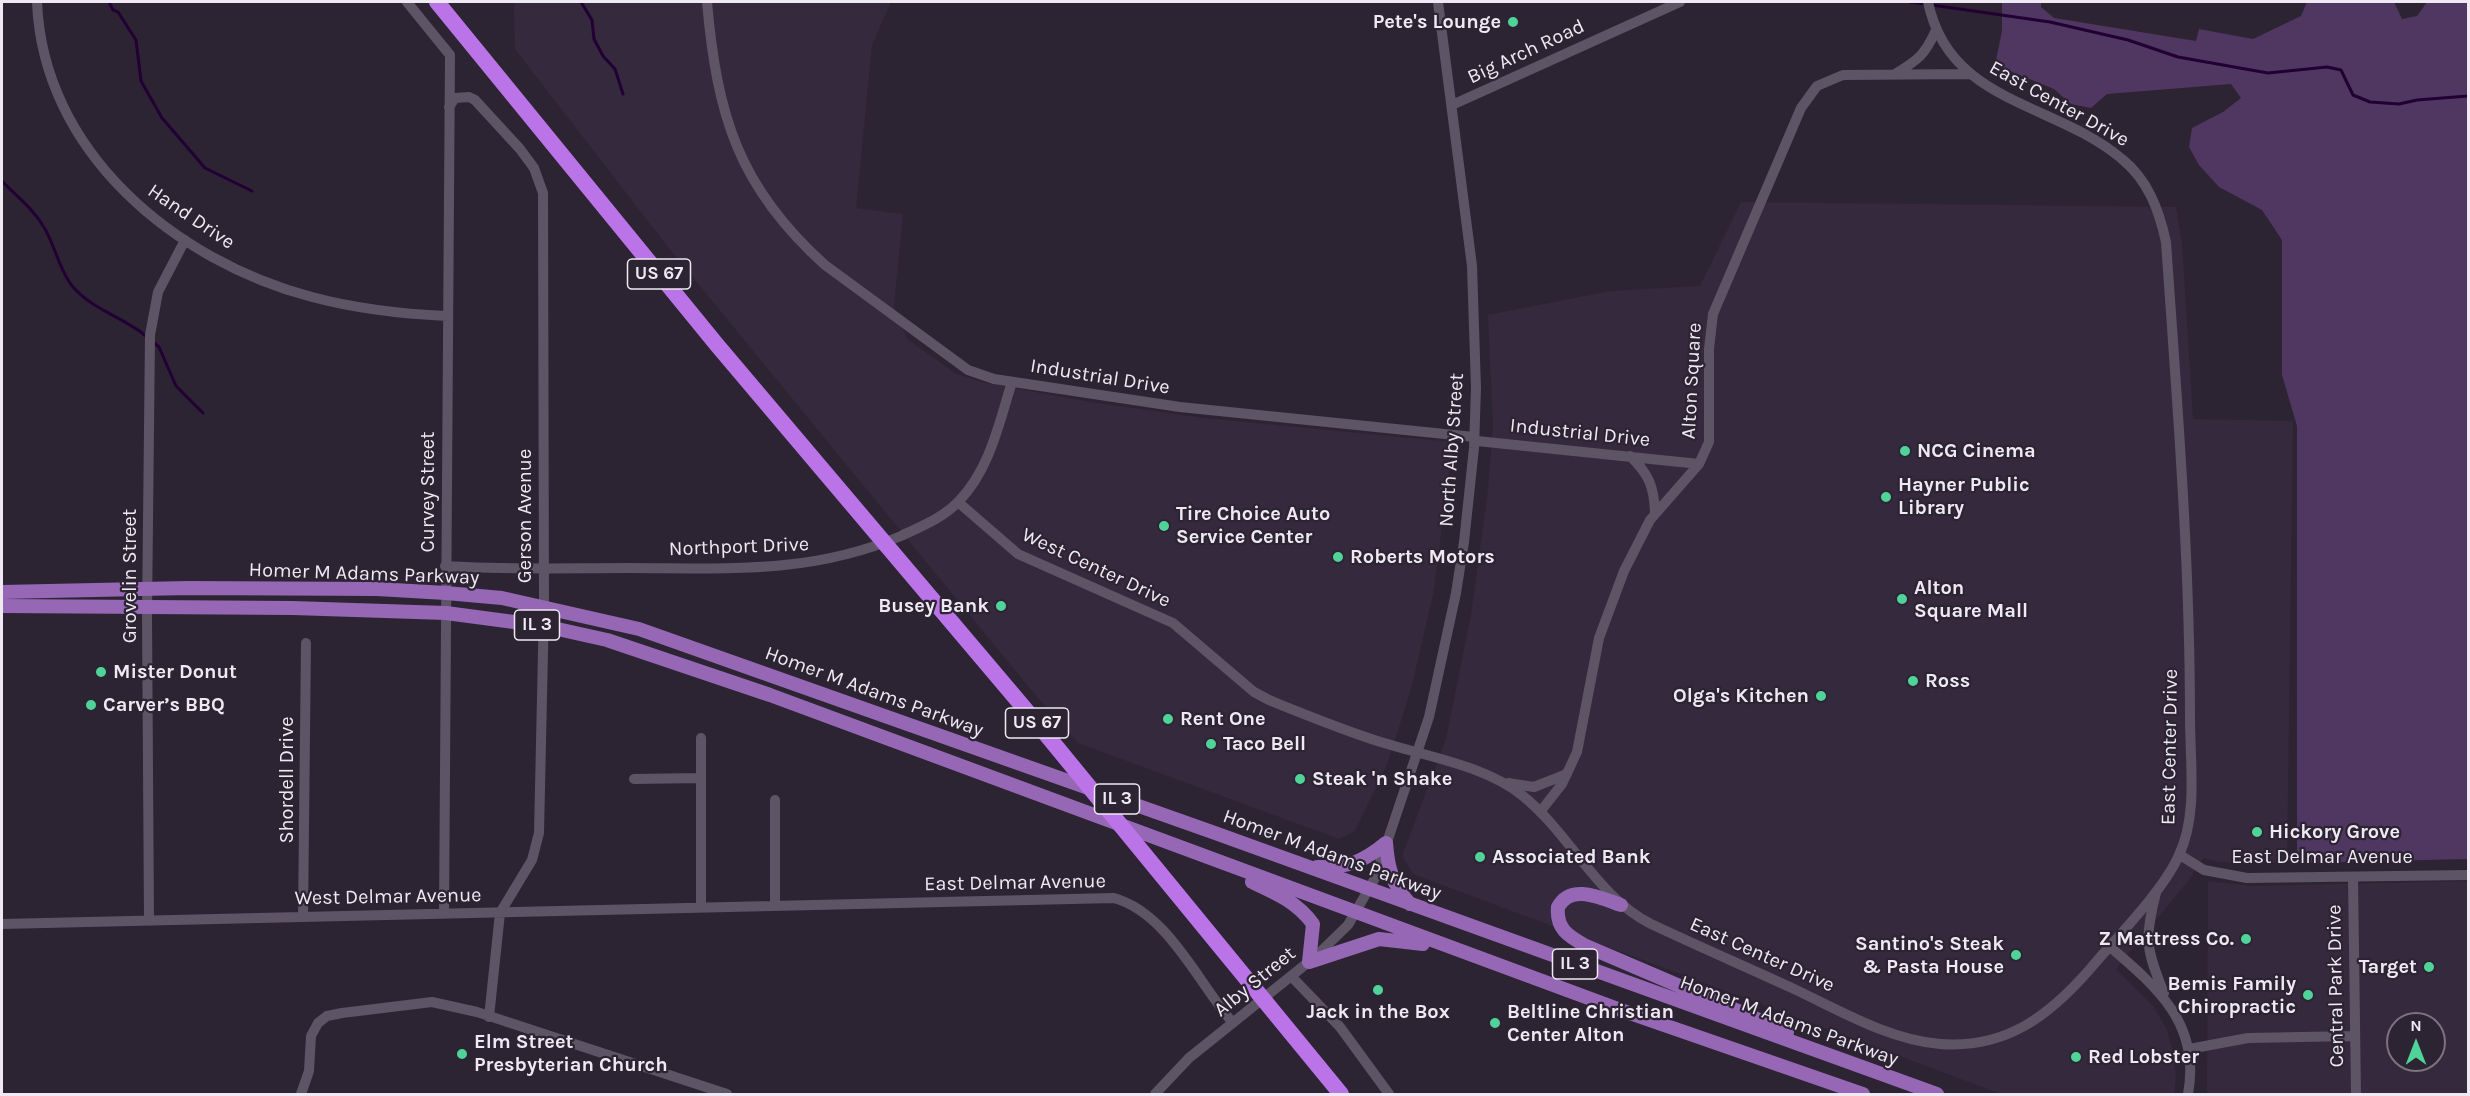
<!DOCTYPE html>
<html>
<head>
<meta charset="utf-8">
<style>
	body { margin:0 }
	#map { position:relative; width:2470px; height:1096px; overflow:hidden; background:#2d2433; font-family:Karla,sans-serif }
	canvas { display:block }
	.frame { position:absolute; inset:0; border:3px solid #eee9f3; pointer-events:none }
	.north { position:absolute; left:2386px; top:1012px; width:60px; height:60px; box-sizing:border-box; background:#2d2433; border:2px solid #7a7380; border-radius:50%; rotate:0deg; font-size:16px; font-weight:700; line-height:24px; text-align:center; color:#eee9f3 }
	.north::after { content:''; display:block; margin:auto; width:21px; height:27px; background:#50d398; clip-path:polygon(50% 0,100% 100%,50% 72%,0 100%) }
</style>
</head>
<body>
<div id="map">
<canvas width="2470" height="1096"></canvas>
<div class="frame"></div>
<div class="north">N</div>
</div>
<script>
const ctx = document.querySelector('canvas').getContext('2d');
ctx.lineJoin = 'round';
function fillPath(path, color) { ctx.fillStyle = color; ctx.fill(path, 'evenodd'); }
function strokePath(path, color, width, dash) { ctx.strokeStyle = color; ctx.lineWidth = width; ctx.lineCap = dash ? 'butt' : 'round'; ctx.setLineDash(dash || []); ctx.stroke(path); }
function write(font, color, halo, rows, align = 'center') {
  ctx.font = font + ' Karla,sans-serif'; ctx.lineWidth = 4.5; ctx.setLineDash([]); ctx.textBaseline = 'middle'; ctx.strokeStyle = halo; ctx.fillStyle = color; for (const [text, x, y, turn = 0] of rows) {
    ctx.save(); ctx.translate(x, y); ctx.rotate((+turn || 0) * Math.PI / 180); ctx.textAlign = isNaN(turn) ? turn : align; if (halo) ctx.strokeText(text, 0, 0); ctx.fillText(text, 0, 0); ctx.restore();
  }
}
fillPath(new Path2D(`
	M514,2h377l-19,43 -16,163 47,6 -9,92 13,33 48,34 26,9 109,20 113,16 250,24 -20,153 -22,94 -23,73 -33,69 -16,8 -261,-96 -46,-52 -364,-444 -153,-198z
	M1741,202l435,5 6,37 11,175 100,2 -6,442 -69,-1 -15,-4 -15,23 -72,88 37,37 14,24 6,22 3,26 -2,16h-173l-588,-220 -11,-18 44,-117 25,-124 17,-125 5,-64 -5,-111 123,-24 89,-5z
	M2208,881l42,5 218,-5v213h-261zM2398,1024h36v36h-36z`), '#35293e');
fillPath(new Path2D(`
	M2002,2h39v5l13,11 142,23 3,-12 54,10 48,-23 6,-14h87l8,17 15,-3 10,-14h41v857l-171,4v-437l-15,-51v-135l-20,-30 -43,-23 -20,-22 -10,-18 3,-19 31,-16 18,-14 -10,-14 -124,10 -16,14 -20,-4 -17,-15 -59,-24 7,-34z`), '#503761');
strokePath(new Path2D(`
	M109,2l4,8 5,2 18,28 5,41 21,37 43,50 47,23
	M581,2l11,18 2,19 9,17 12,13 8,25
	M1910,2l16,2
	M1932,5l118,17 78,18 50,17 90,16 59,-6 14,3 12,25 17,7 29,2 18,-4 51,-4
	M2,181c15,16 32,28 43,48 10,17 15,43 28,58 20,23 50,30 73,49
	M153,342l6,5 17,39 27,27`), '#220034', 3);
strokePath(new Path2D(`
	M37,2c6,150 138,259 275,295 45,12 90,17 135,19
	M407,2l43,53 -6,858
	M707,2c10,113 31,185 118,263l143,105 26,9 186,28 294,30 3,4 222,23
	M1895,74c23,-14 30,-19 41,-44
	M1452,105l228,-103
	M449,107l6,-9 14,-1 6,3 45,49 14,19 9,25 1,413 -5,227 -7,27 -32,53 -11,104
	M1630,456c19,18 24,31 25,56
	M958,502l60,52 155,69 81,69 15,8c37,15 76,31 115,43 45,14 102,23 139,53 47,38 74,101 128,128 47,22 95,43 143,65 45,21 95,51 146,55 66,5 109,-28 150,-75 26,-31 74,-79 89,-114 19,-40 11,-93 11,-136 0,-160 -13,-318 -24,-477 -7,-32 -18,-62 -44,-83 -67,-57 -173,-55 -194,-157
	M445,566c61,4 122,2 183,2 97,0 181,7 273,-32 21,-10 42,-18 58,-35 31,-32 40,-78 53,-119
	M634,779l67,-1
	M1508,783l26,4 33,-13
	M775,800v106
	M1540,812l22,-28 15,-32 22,-114 25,-67 26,-51 49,-56 10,-22v-93l4,-35 88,-206 16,-22 26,-11 127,-1
	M2180,855l24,15 43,8 221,-3
	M2353,877l3,217
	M2156,893c-12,45 -10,57 8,100
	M701,907v-169
	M303,917l3,-274
	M149,921l-2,-306 3,-280 8,-43 27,-52
	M2,924l1112,-26c54,15 84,85 119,125
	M2109,946c48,41 92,78 79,148
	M1291,976l49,51 49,67
	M2189,1049l59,-11 107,-2
	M301,1094l8,-23 2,-35 7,-13 9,-7 15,-3 90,-11 45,10 250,82
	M1155,1094l34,-36 127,-102 32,-31 27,-47 54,-161 27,-124 8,-51 10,-94 2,-60 -4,-122 -34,-264`), '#5d5465', 10);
strokePath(new Path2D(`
	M2,592l186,-4 189,1 69,4 56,5 137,31 576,204 722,261
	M2,606l291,2 153,5 98,13 63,14 163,55 848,314 245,85
	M1386,843c2,26 6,41 24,61
	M1317,867c31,1 46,-5 69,-24
	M1252,882c24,11 45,20 61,42l-4,38
	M1621,905c-20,-7 -50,-22 -63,2 -2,22 10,29 28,39l201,86
	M1309,962l70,-23 44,5`), '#9567b4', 14);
strokePath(new Path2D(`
	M437,2l280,343 319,377 305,372`), '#bb73e8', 16);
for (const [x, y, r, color] of [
	[1513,22,6,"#50d398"],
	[1905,451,6,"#50d398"],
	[1886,497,6,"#50d398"],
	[1164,526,6,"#50d398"],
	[1338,557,6,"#50d398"],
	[1902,599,6,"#50d398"],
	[1001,606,6,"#50d398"],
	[101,672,6,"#50d398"],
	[1913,681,6,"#50d398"],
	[1821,696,6,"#50d398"],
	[91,705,6,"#50d398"],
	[1168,719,6,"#50d398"],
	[1211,744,6,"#50d398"],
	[1300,779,6,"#50d398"],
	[2257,832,6,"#50d398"],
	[1480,857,6,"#50d398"],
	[2246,939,6,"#50d398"],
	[2016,955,6,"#50d398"],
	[2429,967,6,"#50d398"],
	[1378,990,6,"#50d398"],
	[2308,995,6,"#50d398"],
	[1495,1023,6,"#50d398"],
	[462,1054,6,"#50d398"],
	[2076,1057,6,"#50d398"]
]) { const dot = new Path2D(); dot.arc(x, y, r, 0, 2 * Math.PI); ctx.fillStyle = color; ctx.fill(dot); strokePath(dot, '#2d2433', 2); }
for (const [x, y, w] of [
	[659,274,63],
	[537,625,45],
	[1037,723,63],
	[1117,799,45],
	[1575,964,45]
]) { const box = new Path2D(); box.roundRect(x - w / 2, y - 15, w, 30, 4.5); ctx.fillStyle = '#2d2433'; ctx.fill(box); strokePath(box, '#eee9f3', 1.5); }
write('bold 18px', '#eee9f3', null, [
	["US 67",659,274],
	["IL 3",537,625],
	["US 67",1037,723],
	["IL 3",1117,799],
	["IL 3",1575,964]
]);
write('bold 20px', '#eee9f3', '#2d2433', [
	["Pete's Lounge",1501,22,"right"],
	["NCG Cinema",1917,451],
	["Hayner Public",1898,485],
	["Library",1898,508],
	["Tire Choice Auto",1176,514],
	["Service Center",1176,537],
	["Roberts Motors",1350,557],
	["Alton",1914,588],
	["Square Mall",1914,611],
	["Busey Bank",989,606,"right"],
	["Mister Donut",113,672],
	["Ross",1925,681],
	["Olga's Kitchen",1809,696,"right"],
	["Carver’s BBQ",103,705],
	["Rent One",1180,719],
	["Taco Bell",1223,744],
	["Steak 'n Shake",1312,779],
	["Hickory Grove",2269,832],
	["Associated Bank",1492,857],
	["Z Mattress Co.",2234,939,"right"],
	["Santino's Steak",2004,944,"right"],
	["& Pasta House",2004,967,"right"],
	["Target",2417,967,"right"],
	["Bemis Family",2296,984,"right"],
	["Chiropractic",2296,1007,"right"],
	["Jack in the Box",1378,1012,"center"],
	["Beltline Christian",1507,1012],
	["Center Alton",1507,1035],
	["Elm Street",474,1042],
	["Presbyterian Church",474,1065],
	["Red Lobster",2088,1057]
], 'left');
write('20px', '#eee9f3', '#2d2433', [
	["Big Arch Road",1526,52,-25],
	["East Center Drive",2059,104,29],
	["Hand Drive",191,217,34],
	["Industrial Drive",1100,377,9],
	["Alton Square",1692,381,-87],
	["Industrial Drive",1580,433,6],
	["North Alby Street",1452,450,-86],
	["Curvey Street",428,492,-90],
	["Gerson Avenue",525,516,-90],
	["Northport Drive",739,547,-2],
	["West Center Drive",1096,568,25],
	["Homer M Adams Parkway",364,574,2],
	["Grovelin Street",130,576,-90],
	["Homer M Adams Parkway",874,692,20],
	["East Center Drive",2170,747,-89],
	["Shordell Drive",287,780,-90],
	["Homer M Adams Parkway",1332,855,20],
	["East Delmar Avenue",2322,857],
	["East Delmar Avenue",1015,883,-1],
	["West Delmar Avenue",388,897,-1],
	["East Center Drive",1762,955,24],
	["Alby Street",1255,982,-39],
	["Central Park Drive",2336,986,-91],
	["Homer M Adams Parkway",1789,1021,20]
]);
</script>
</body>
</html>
